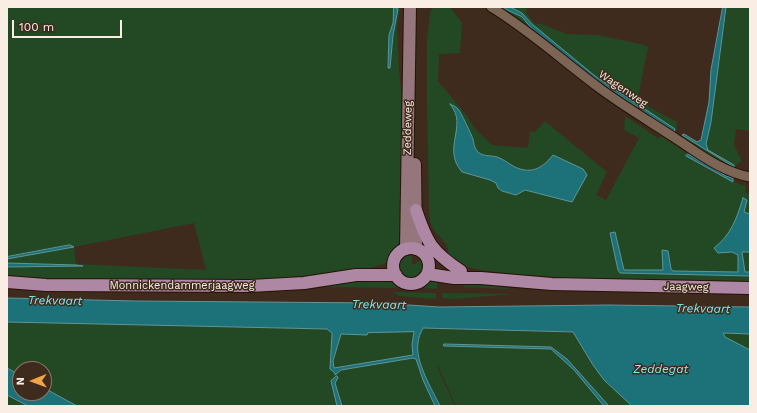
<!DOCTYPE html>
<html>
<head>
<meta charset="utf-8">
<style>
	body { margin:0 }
	#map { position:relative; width:757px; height:413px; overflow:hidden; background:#3f2b1d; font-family:"Work Sans",sans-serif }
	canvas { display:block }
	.frame { position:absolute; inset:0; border:8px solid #faede3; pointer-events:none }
	.north { position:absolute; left:12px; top:361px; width:40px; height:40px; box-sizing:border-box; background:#3f2b1d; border:1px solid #8a796c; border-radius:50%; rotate:269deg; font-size:11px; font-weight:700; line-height:16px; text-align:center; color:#faede3 }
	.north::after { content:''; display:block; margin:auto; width:14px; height:18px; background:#f4a444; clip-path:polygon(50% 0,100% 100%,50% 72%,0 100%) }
	.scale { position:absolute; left:12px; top:20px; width:110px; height:18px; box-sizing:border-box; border:2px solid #faede3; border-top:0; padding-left:5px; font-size:12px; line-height:14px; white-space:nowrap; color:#faede3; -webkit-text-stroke:3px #3f2b1d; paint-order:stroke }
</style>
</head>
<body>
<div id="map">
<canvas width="757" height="413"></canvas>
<div class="frame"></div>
<div class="north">N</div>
<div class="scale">100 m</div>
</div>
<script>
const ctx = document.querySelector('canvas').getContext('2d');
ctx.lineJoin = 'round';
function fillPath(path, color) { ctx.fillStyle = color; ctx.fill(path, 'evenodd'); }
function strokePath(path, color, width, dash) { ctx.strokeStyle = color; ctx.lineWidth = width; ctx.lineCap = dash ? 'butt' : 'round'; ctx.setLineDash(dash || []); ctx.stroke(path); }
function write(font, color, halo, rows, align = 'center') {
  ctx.font = font + ' "Work Sans",sans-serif'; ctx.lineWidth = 3; ctx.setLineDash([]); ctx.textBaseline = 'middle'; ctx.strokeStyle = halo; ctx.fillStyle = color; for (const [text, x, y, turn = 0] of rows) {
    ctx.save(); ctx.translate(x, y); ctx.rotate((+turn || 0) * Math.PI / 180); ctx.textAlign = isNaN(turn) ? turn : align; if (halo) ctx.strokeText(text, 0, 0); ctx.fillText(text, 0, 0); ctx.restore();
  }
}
fillPath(new Path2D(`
	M7,7h388l-2,16 -4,13 1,32 3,-33 5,-26 -3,-2h5l-3,20 2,43 2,20 2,64 -3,68 5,18c-4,7 -11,19 -17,22 -15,7 -34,8 -50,11 -47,8 -93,8 -140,8 -63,0 -127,-1 -191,-5v-9l74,-1 -5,-1 -69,-2v-4l66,-12 -3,-2 -63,12zM194,223l12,47 -130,-6 -2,-17z
	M435,7h15l12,16 -2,30 -21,1 -1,27 30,36 8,13 16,15 36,3 2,-17 5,1 10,-11 62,51 -11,23 10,5 33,-62 -15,-8 1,-14 34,23 2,-3 27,18 -2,2c19,12 39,24 60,30l-1,6 4,2 1,-4v24l-6,-2 3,-12c-10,17 -16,36 -33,48l4,5 14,-1 6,3v17l-65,-1 -2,-2 -3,-18 -6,-1 1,20h-39l-9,-38 5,41 130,3v7l-175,-4 -63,-5 -31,-4 -13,-3 -21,-10 1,-8 -2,-5 -13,-15 -3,-8 -1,-10 -2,-109v-61l3,-28 1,-3zM454,109c3,2 6,4 8,6 1,1 10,22 11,25 1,4 1,8 4,11 5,6 13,4 20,6 22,8 25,23 50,6v32l-22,-5 -9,5 -14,-4 -4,-3 -2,-5 -6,-3 -21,-5 -11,-7 -5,-13 4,-29z
	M495,7h6l21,10 11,13 55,44 86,57 1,-2 -80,-53 -63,-52 -10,-11 -12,-6h13l4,2 -1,4 10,12 2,-2 29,11 31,1 46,10 4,2 -10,51 9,5 2,4 28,15 -1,12 -53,-32z
	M726,7h24v124l-14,-2 -2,16 8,16 -4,2 -5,6 -4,-1 -48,-31 1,-2 52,32v-2l-26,-15 -2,-6 5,-22z
	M742,252h8v20h-5z
	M412,255v10l9,-5c10,24 -29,22 -20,1 2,-4 6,-5 11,-6z
	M359,279h35l7,6v3l-77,-1v-2z
	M437,279v10l-18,-1v-2l9,-6z
	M465,282l4,1 39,5 -1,1 -43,-2z
	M393,292l43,1v6l-37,-3z
	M442,293l73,1 -62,5 -11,-1z
	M7,322l320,7 5,4 -2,36 7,3 4,-2 72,-12 3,1 7,21 12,26h-93l-7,-23 -4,-2 6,25h-260l-33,-18v-19h-24v6l-13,-7z
	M423,328l150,5 20,32 11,15 28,26h-23l-42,-47 -16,-12 -106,-3 -1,2 108,3 22,21 30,36h-148l-18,-40 -1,1 18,39h-15c-8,-17 -25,-44 -22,-63 0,-5 3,-11 5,-15z
	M414,332l-2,13 2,10 -80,13 -1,-7 8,-27 26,1 1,-2z
	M722,333l28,1v16l-26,-13z
	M7,395l21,11h-21z`), '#234824');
const water = new Path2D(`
	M394,7l4,2 -5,26 -3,33h-2l1,-33 4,-12z
	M501,7h9l12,6 10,11 63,52 80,53 -1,3 -86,-58 -55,-44 -11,-13z
	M723,7h3l-15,115 -5,22 2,6 26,15v2l-52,-32 2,-1 13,8 4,-2 8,-38 2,-32z
	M450,104c3,2 6,2 8,5 3,3 13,25 15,30 1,5 1,8 4,12 5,6 13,4 20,6 6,2 11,6 16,9 17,9 29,3 40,-11l30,14 4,6 -15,27 -47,-12 -9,5 -14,-4 -4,-3 -2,-5 -6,-3 -28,-8c-21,-24 7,-46 -12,-68z
	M688,154l38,22 7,2v4l-47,-26z
	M743,198l4,2 -3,12 6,2v38h-8l3,20h5v4l-130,-3 -2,-3 -8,-37 5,-1 9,38h39l-1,-20 6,1 3,18 2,2 65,1v-17l-6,-3 -14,1 -4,-5c17,-13 23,-30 29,-50z
	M70,245l4,2 -67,12v-2z
	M7,263l69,2 7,1 -76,1z
	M7,298l128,3 243,2 61,4 169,-2 142,2v27l-27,-1 2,4 25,13v56h-118l-28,-26 -11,-15 -20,-33 -150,-4c-2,4 -5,10 -5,15 -3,19 14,46 22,63h-5l-12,-26 -7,-21 -3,-1 -72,12 -6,5v-2l-5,-4 2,-36 -5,-4 -320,-7zM414,332l-2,13 1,10 -79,13 -1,-7 8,-27 26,1 1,-2z
	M444,344l107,3 16,12 42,47h-5l-30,-36 -23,-21 -107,-3z
	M7,368l13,7v18h24v-5l33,18h-49l-21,-11z
	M337,376l1,2 -3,5 7,23h-5l-6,-25z`);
fillPath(water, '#1d7178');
strokePath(water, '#5f9698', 1);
const street = new Path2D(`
	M491,7c38,23 71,53 107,80 24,18 51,34 77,51 23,15 47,34 75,39`);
const secondary = new Path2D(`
	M415,164l1,85
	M406,249l4,-242`);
const primary = new Path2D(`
	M416,210c11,33 16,42 45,61
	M393 266a18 18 0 1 1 36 0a18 18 0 1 1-36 0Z
	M428,274l26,4h27l71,6 198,4
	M7,282l39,3 204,1 54,-3 52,-8h40`);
strokePath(street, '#251306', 11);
strokePath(secondary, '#251306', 14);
strokePath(primary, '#251306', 14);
strokePath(street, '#7c6555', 9);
strokePath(secondary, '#95767d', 12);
strokePath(primary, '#ae87a5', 12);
write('11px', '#faede3', '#3f2b1d', [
	["Wagenweg",623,89,34],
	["Zeddeweg",408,128,-89],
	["Monnickendammerjaagweg",182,286],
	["Jaagweg",686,287,1]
]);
write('italic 12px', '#80edf8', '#3f2b1d', [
	["Trekvaart",55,301,1],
	["Trekvaart",379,305,1],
	["Trekvaart",703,309,1],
	["Zeddegat",661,369]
]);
</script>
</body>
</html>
